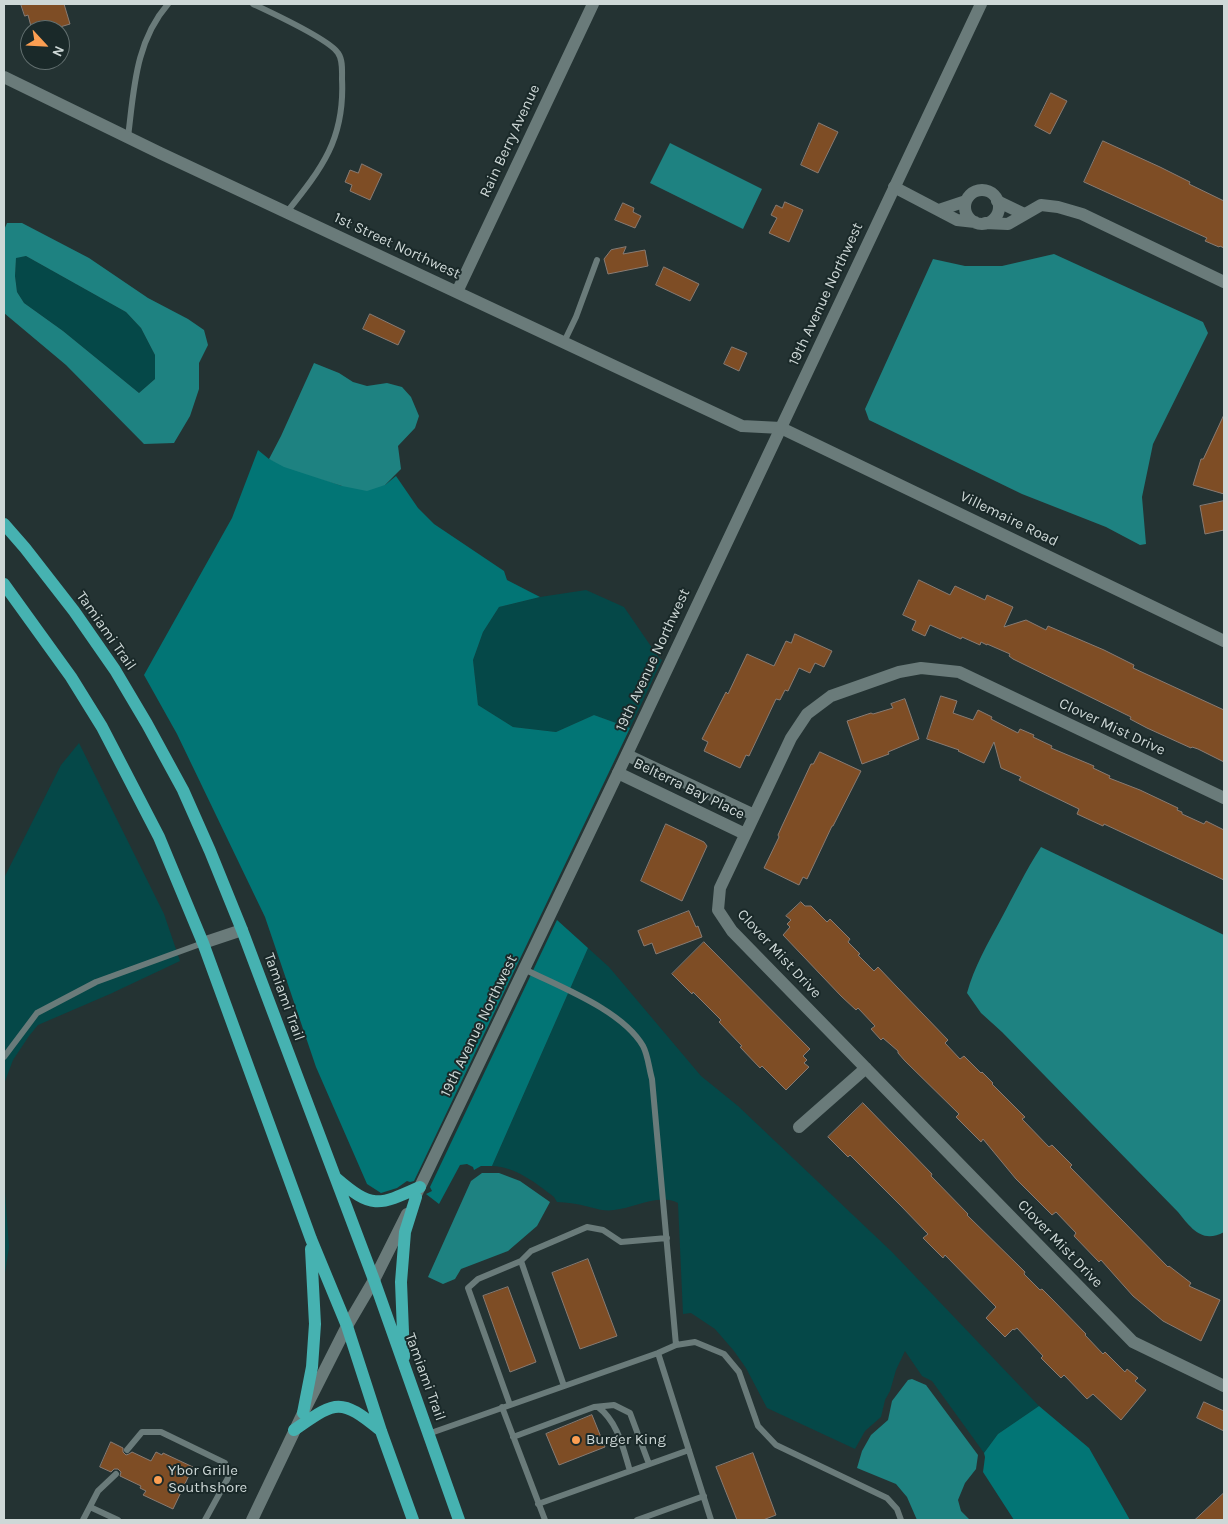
<!DOCTYPE html>
<html>
<head>
<meta charset="utf-8">
<style>
	body { margin:0 }
	#map { position:relative; width:1228px; height:1524px; overflow:hidden; background:#243333; font-family:Karla,sans-serif }
	canvas { display:block }
	.frame { position:absolute; inset:0; border:5px solid #ced8d7; pointer-events:none }
	.north { position:absolute; left:20px; top:20px; width:50px; height:50px; box-sizing:border-box; background:#1a2929; border:1px solid #626f6f; border-radius:50%; rotate:115deg; font-size:14px; font-weight:700; line-height:20px; text-align:center; color:#ced8d7 }
	.north::after { content:''; display:block; margin:auto; width:18px; height:22px; background:#fb9e52; clip-path:polygon(50% 0,100% 100%,50% 72%,0 100%) }
</style>
</head>
<body>
<div id="map">
<canvas width="1228" height="1524"></canvas>
<div class="frame"></div>
<div class="north">N</div>
</div>
<script>
const ctx = document.querySelector('canvas').getContext('2d');
ctx.lineJoin = 'round';
function fillPath(path, color) { ctx.fillStyle = color; ctx.fill(path, 'evenodd'); }
function strokePath(path, color, width, dash) { ctx.strokeStyle = color; ctx.lineWidth = width; ctx.lineCap = dash ? 'butt' : 'round'; ctx.setLineDash(dash || []); ctx.stroke(path); }
function write(font, color, halo, rows, align = 'center') {
  ctx.font = font + ' Karla,sans-serif'; ctx.lineWidth = 4; ctx.setLineDash([]); ctx.textBaseline = 'middle'; ctx.strokeStyle = halo; ctx.fillStyle = color; for (const [text, x, y, turn = 0] of rows) {
    ctx.save(); ctx.translate(x, y); ctx.rotate((+turn || 0) * Math.PI / 180); ctx.textAlign = isNaN(turn) ? turn : align; if (halo) ctx.strokeText(text, 0, 0); ctx.fillText(text, 0, 0); ctx.restore();
  }
}
fillPath(new Path2D(`
	M26,256l100,56 15,16 14,27v24l-16,14 -76,-62 -39,-28 -7,-11 -2,-16 1,-19z
	M586,590l38,17 35,51 3,2 -32,68 -36,-13 -38,17 -43,-5 -35,-22 -5,-45 10,-28 16,-25 41,-10z
	M79,743l85,171 16,47 -70,33 -72,31 -9,11 -16,24 -9,24v-206l57,-113z
	M588,948l21,19 92,109 37,30 154,146 147,154 -41,28 -14,19 -52,-72 -10,-5 -17,-25 -9,19 -6,21 -5,9 -4,17 -16,14 -10,18 -88,-41 -21,-40 -12,-17 -19,-22 -24,-16 -8,1 -5,-111c-20,-10 -43,5 -64,7 -13,2 -25,-4 -38,-6 -6,-1 -13,-2 -19,-2l-3,-5c-18,-14 -38,-30 -62,-31z
	M4,1178l5,69 -5,33z`), '#054848');
fillPath(new Path2D(`
	M258,450l11,9 73,27 43,-1 11,-9 22,32 16,16 70,47 3,9 33,17 -41,10 -16,25 -10,28 5,45 35,22 43,5 38,-17 36,13 -216,453 -4,1 -3,-1 -10,7 -16,5 -14,-9 -51,-117 -51,-150 -88,-183 -33,-59 88,-157z
	M557,920l31,28 -96,218h-11l-7,4 -1,-3 -6,-3 -7,1 -21,39 -13,-10 6,-3 -2,-4z
	M1039,1406l50,42 41,72h-116l-31,-48 2,-15 -1,-4 14,-19z`), '#027575');
fillPath(new Path2D(`
	M670,143l92,46 -19,40 -93,-46z
	M7,223h15l67,35 59,40 40,21 16,11 4,15 -9,18v26l-9,27 -16,27 -30,1 -78,-79 -62,-52v-83zM26,256l100,56 15,16 14,27v24l-16,14 -76,-62 -39,-28 -7,-11 -2,-16 1,-18z
	M1054,254l149,68 5,11 -55,111 -11,53 4,47 -6,1 -34,-18 -84,-33 -153,-74 -4,-11 68,-150 32,7h37z
	M314,363l25,10 14,9 14,4 20,-3 15,4 9,10 8,19 -4,12 -17,18 3,23 -16,16 -18,6 -25,-5 -58,-19 -15,-8 12,-23z
	M1041,847l183,88v297c-22,12 -33,-4 -46,-20l-176,-180 -21,-19 -14,-20c7,-26 21,-50 34,-74 13,-24 25,-49 40,-72z
	M482,1173h17l21,8 30,21 -13,24 -29,25 -47,18 -6,10 -12,5 -15,-7 43,-96z
	M912,1379l14,6 52,70 -2,14 -11,14 -7,17 3,11 9,9h-53l-10,-23 -11,-13 -39,-16 5,-17 9,-16 17,-15 4,-19 16,-21z`), '#1e8281');
const building = new Path2D(`
	M21,4h43l6,20 -20,6h-18l-4,-15 -3,1z
	M1051,93l16,8 -17,33 -15,-8z
	M819,123l19,9 -20,41 -17,-8z
	M1103,141l57,26 30,15 -1,2 35,17v47l-4,-2 -1,1 -14,-6 2,-3 -123,-56z
	M362,164l20,10 -12,26 -20,-9 2,-6 -7,-3 5,-12 8,3z
	M785,202l18,8 -14,32 -20,-9 8,-15 -6,-3 5,-10 6,3z
	M623,203l11,5 -1,4 8,4 -6,12 -20,-8z
	M626,247l-3,7 22,-4 3,16 -40,8 -4,-15 7,-9z
	M664,267l35,17 -9,17 -34,-16z
	M370,314l35,17 -7,14 -35,-16z
	M732,347l15,6 -8,18 -15,-7z
	M1224,415v79l-31,-9 8,-26h2z
	M1224,501v29l-19,4 -5,-28z
	M919,580l31,15 5,-9 30,14 2,-5 26,12 -9,20 22,-7 20,10 2,-4 56,24 30,15 -1,3 91,42v52l-26,-13 -6,-2 -1,1 -44,-20 -17,-9 1,-2 -118,-58 -4,-3 1,-2 -23,-10v1l-6,-3 -1,3 -18,-8 -1,2 -31,-14 -5,11 -13,-6 4,-9 -13,-6z
	M795,634l37,17 -8,16 -9,-4 -5,10 -11,-5 -11,23 -3,-1 -5,10 -4,-1 -27,57 -3,-1 -6,13 -36,-17 4,-9 -6,-3 24,-47 2,2 19,-40 27,12 12,-25 5,2z
	M941,696l16,5 -4,12 20,7 5,-10 14,7 -1,2 27,14 2,-4 14,6 -1,2 19,9 -1,2 43,18 -1,2 17,8 -1,2 31,12 38,18 -1,2 5,2v2l22,10 2,-3 18,9v50l-120,-56 -1,2 -26,-12 2,-5 -60,-29 2,-3 -20,-9 -7,-26 -10,21 -26,-12 1,-1 -32,-11z
	M905,699l14,40 -31,13 1,2 -27,10 -15,-43 24,-8 2,1 20,-6 -2,-4z
	M820,752l41,19 -28,55h-1l-25,53 -4,-2 -4,8 -35,-17 15,-31 -1,-2 4,-9 29,-62h2z
	M666,824l38,18 3,4 -25,55 -41,-20z
	M801,902l4,4h6l16,16 3,-3 20,20 -2,3 12,12 -2,1 16,16 4,-4 19,20 51,53 -3,3 15,16 4,-3 17,17 1,-1 11,11 -1,1 33,33 -3,2 27,28 3,-2 20,20 -2,2 98,100 1,-1 22,17 -2,3 31,14 -19,41 -38,-20 -30,-25 -32,-36 -2,2 -25,-26 2,-3 -20,-21 -4,3 -36,-36 -33,-40 -2,3 -25,-25 3,-3 -54,-53 -7,-8v-2l-15,-13 -2,2 -10,-11 4,-3 -17,-18 -2,2 -15,-14 -58,-61 7,-8 -3,-3 4,-4 -5,-4z
	M689,911l7,16 2,-1 4,11 -46,17 -4,-11 -8,3 -6,-15z
	M704,942l106,107 -7,7 4,4 -3,3 5,4 -23,23 -24,-24 -2,2 -20,-21 2,-1 -23,-24 2,-2 -28,-28 -1,2 -20,-20z
	M863,1103l69,71 -1,2 37,38 -1,1 54,53 4,4 -1,2 16,16 2,-1 10,10 34,35 -1,1 18,19 2,-2 20,20 2,-3 11,9 -3,3 11,9 -25,30 -28,-26 -6,5 -23,-24 -3,3 -20,-20 2,-2 -26,-28 -3,2 -1,-1 -8,8 -19,-19 10,-11 -51,-52 -2,3 -20,-20 5,-4 -27,-28 -51,-51 -2,2 -20,-20z
	M588,1259l29,77 -37,13 -28,-76z
	M508,1287l28,75 -26,10 -27,-76z
	M1204,1402l20,9v20l-27,-13z
	M592,1415l13,32 -46,18 -13,-31z
	M111,1442l12,6v4l3,3 3,-1 3,-2 19,9 5,-9 6,3 1,-2 30,14 -20,42 -30,-14 3,-4 -6,-3 1,-2 -21,-10 1,-4 -3,-3h-4l-3,3 -11,-5z
	M753,1453l23,62 -13,5h-26l-21,-53z
	M1224,1493v27h-29z`);
fillPath(building, '#7e4d25');
strokePath(building, '#887b73', 1);
strokePath(new Path2D(`
	M253,4c17,8 76,35 85,49 5,7 4,18 4,26 3,60 -20,89 -55,133
	M128,137c6,-47 7,-95 40,-133
	M564,342l12,-25 21,-57
	M524,969c36,18 98,41 119,77 5,9 6,23 9,33l24,266
	M4,1057l33,-44 59,-31 107,-39
	M658,1353l53,167
	M564,1386l-43,-125 10,-10 56,-24 16,3 18,12 46,-4
	M510,1405l-42,-117 10,-9 43,-18
	M502,1407l43,113
	M598,1407c20,15 25,41 32,64
	M428,1434l230,-81 18,-8 19,-3 29,12 15,18 19,54 18,19 111,53 10,11 4,11
	M513,1437l81,-30 20,-2 16,8 19,51
	M127,1450l15,-18h19l64,31 3,15 -23,42
	M538,1504l151,-54
	M90,1507l28,13
	M83,1520l15,-29 18,-17
	M637,1520l67,-24`), '#6a7b7a', 6);
strokePath(new Path2D(`
	M4,77l156,76 582,273 39,2 443,213
	M894,187l63,33 18,2
	M965 207a17 17 0 1 1 34 0a17 17 0 1 1-34 0Z
	M997,201l27,13
	M939,210l27,-9
	M985,223l23,1 33,-19 17,2 24,7 142,68
	M457,292l136,-288
	M627,755l127,60
	M618,773l127,61
	M1224,798l-265,-126 -38,-4 -22,4 -68,24 -24,18 -16,24 -71,150 -2,22 14,21 401,411 91,44
	M203,943l39,-13
	M799,1127l67,-59`), '#6a7b7a', 12);
strokePath(new Path2D(`
	M415,1197l203,-424 363,-769
	M252,1520l51,-107 44,-87 27,-46 33,-66`), '#6a7b7a', 12);
strokePath(new Path2D(`
	M4,524l21,24 49,63 41,59 32,54 36,66 27,61 32,79 132,350 85,240
	M4,584l67,93 31,50 57,110 44,106 108,296 36,87 34,105 32,89
	M336,1178c36,31 42,28 84,9
	M404,1357l-3,-75 4,-50 11,-35
	M303,1413l9,-46 3,-43 -4,-75
	M294,1430c41,-28 45,-34 86,0`), '#46b2b1', 12);
for (const [x, y, r, color] of [
	[576,1440,5,"#fb9e52"],
	[158,1480,5,"#fb9e52"]
]) { const dot = new Path2D(); dot.arc(x, y, r, 0, 2 * Math.PI); ctx.fillStyle = color; ctx.fill(dot); strokePath(dot, '#1a2929', 2); }
write('15px', '#ced8d7', '#1a2929', [
	["Rain Berry Avenue",510,141,-65],
	["1st Street Northwest",397,246,25],
	["19th Avenue Northwest",826,294,-65],
	["Villemaire Road",1009,519,26],
	["Tamiami Trail",106,631,55],
	["19th Avenue Northwest",653,660,-65],
	["Clover Mist Drive",1112,727,25],
	["Belterra Bay Place",689,789,26],
	["Clover Mist Drive",779,954,47],
	["Tamiami Trail",284,997,70],
	["19th Avenue Northwest",479,1026,-64],
	["Clover Mist Drive",1060,1244,46],
	["Tamiami Trail",425,1377,70]
]);
write('15px', '#ced8d7', '#1a2929', [
	["Burger King",586,1440],
	["Ybor Grille",168,1471],
	["Southshore",168,1488]
], 'left');
</script>
</body>
</html>
